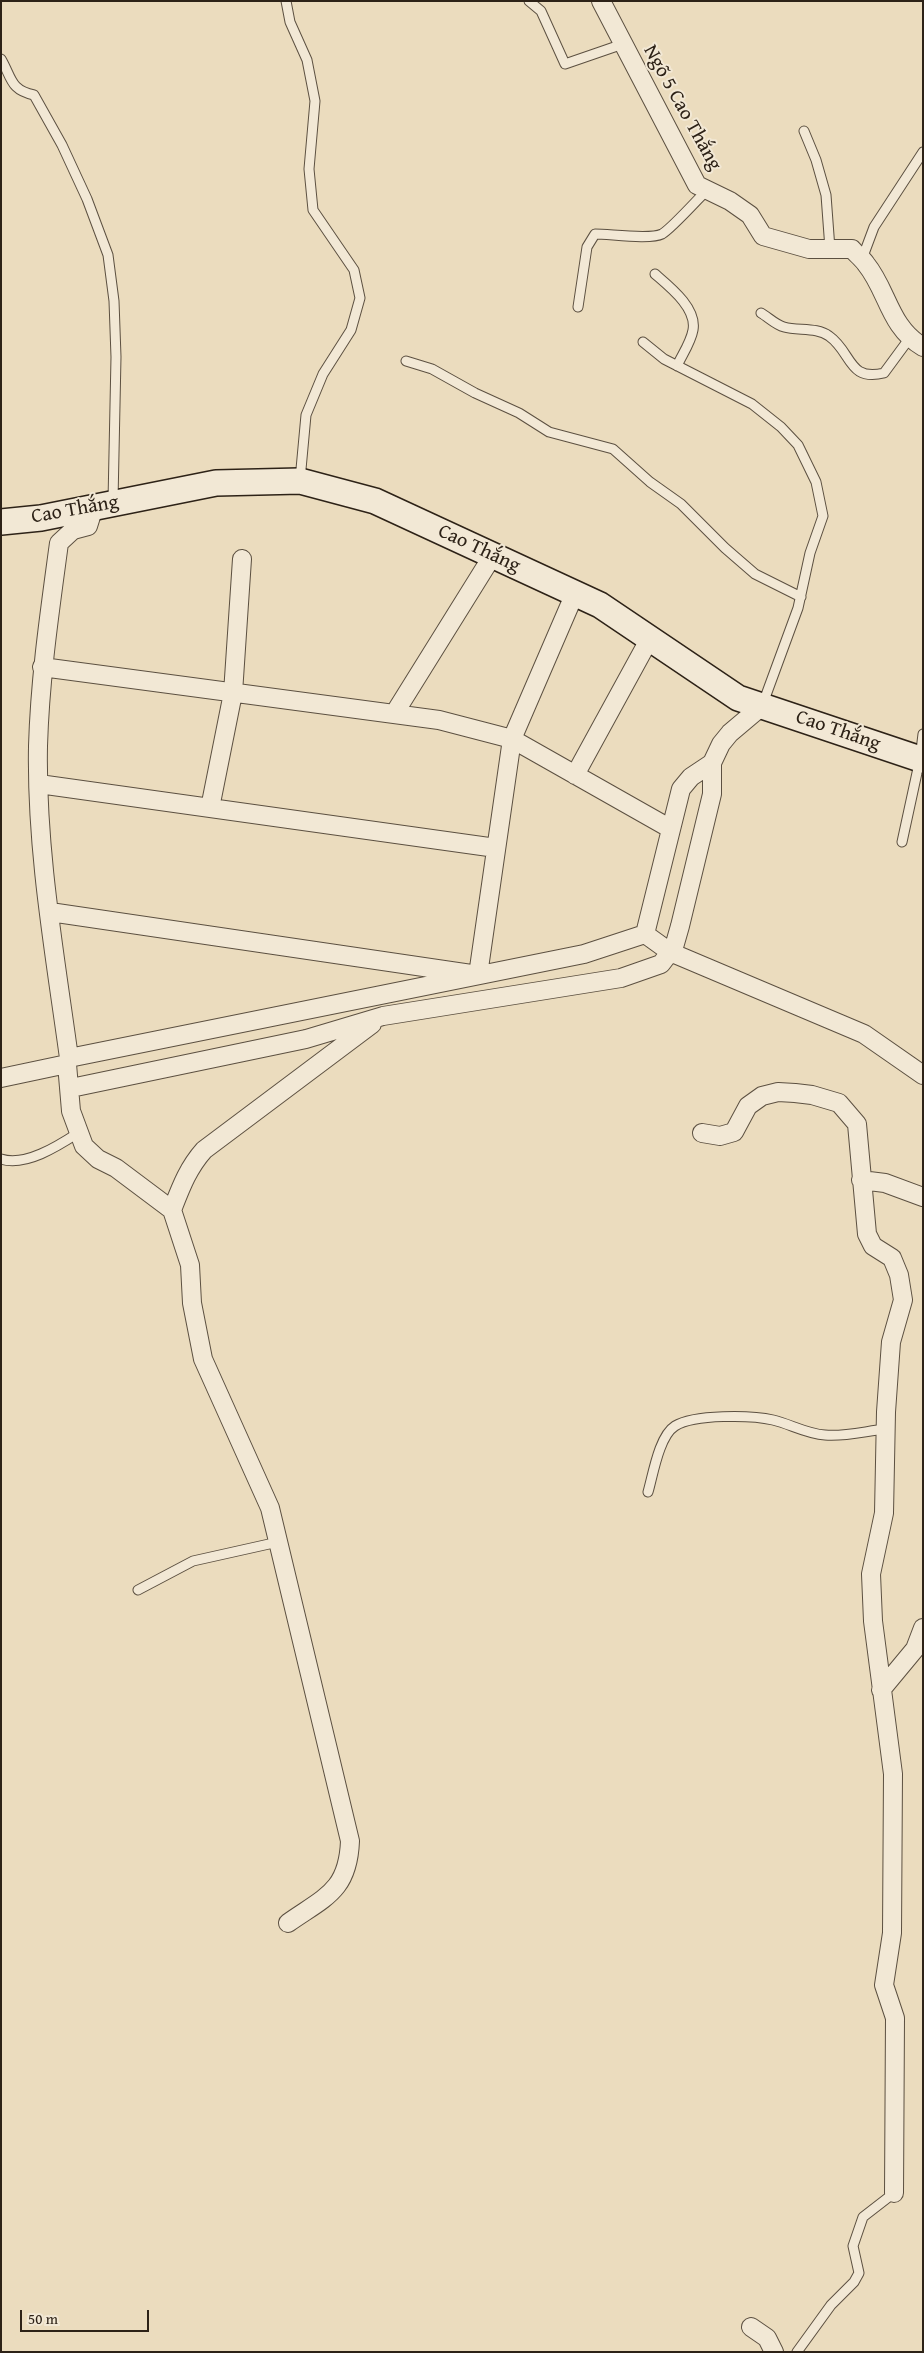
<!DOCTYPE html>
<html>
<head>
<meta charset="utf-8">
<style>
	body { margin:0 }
	#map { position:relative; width:924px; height:2353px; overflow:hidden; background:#ebdcbe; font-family:"Gentium Book Plus",serif }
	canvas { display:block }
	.frame { position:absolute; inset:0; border:2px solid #2d2217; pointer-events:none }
	.scale { position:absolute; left:20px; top:2310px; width:129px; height:22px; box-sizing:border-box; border:2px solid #2d2217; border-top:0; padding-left:6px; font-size:15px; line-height:18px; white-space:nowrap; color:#2d2217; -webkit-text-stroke:4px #f2e8d5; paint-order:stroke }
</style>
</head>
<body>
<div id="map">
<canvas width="924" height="2353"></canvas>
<div class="frame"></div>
<div class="scale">50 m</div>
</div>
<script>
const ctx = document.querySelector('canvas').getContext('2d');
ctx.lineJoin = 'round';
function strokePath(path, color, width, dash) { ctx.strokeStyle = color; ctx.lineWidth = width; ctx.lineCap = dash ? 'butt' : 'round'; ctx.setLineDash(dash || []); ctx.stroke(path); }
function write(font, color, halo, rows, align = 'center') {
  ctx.font = font + ' "Gentium Book Plus",serif'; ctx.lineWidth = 4; ctx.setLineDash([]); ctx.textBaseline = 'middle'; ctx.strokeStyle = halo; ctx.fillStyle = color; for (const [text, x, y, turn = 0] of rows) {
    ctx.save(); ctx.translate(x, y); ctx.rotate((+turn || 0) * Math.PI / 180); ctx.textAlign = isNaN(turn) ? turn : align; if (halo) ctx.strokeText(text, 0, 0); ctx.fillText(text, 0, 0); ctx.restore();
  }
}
const lane = new Path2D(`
	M286,1l4,21 17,38 8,41 -6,68 4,41 41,60 6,28 -9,32 -28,44 -17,41 -6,65
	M529,1l12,10 24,53 58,-20
	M1,59c11,19 9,31 33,36l28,50 25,54 21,56 6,46 2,56 -3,144
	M804,131l12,29 10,35 4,54
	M862,259l12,-32 49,-75
	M655,274c15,13 42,34 38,56 -2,12 -11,25 -16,36
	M578,307l9,-60 8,-13c15,0 55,6 67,0 9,-5 36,-35 45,-44
	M761,313c7,4 15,12 23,14 14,4 33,0 45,9 23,16 19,46 55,37l25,-34
	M643,342l21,17 88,45 29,23 17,18 18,37 7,34 -13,37 -12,55 -36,98
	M406,361l26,8 43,24 44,20 30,19 64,17 37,33 31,22 44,44 30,26 46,23
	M902,842l18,-83 3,-25
	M1,1159c24,8 57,-13 77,-26
	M648,1492c5,-17 11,-56 27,-66 19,-12 77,-11 98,-6 17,4 34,14 52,15 19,2 41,-4 61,-6
	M138,1590l55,-29 85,-19
	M797,2352l34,-47 23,-23 5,-9 -6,-27 10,-29 31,-24`);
const street = new Path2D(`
	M601,1l96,184 33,16 20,14 13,21 46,13h43c4,5 10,9 14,15 22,27 23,63 57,83
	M94,507l-6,19 -15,4 -14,13c-9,67 -19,134 -21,203 -2,104 17,209 31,312l-2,6 4,47 13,35 14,13 18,9 56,42 18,55 2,38 11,56 67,149 80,333c-2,50 -25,56 -62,82
	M42,667l397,53 73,19 159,90
	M394,714l99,-159
	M575,775l75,-137
	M39,784l457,64
	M210,808l23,-115 9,-134
	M50,912l428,63 34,-236 63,-146
	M645,934l25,18 194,82 59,41
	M69,1058l515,-104 61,-20 36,-145 10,-12 21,-14
	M1,1078l66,-14
	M71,1088l235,-49 77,-23 238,-38 40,-14 13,-17 6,-21 32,-132v-31l9,-19 9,-11 32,-27
	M702,1133l18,3 14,-4 14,-26 14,-10 16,-4 17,1 17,2 27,8 18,21 10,110 6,12 19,12 7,17 4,25 -12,42 -5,70 -2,101 -13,61 2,47 20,153 -1,159 -8,52 11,33 -1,175
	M861,1180l24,3 38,14
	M172,1210c9,-23 16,-42 32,-60l168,-126
	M881,1690l34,-41 8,-21
	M751,2327l16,11 7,14`);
const secondary = new Path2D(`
	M1,522l40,-4 175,-35 84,-2 75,20 225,104 138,93 185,62`);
strokePath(lane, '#5c5041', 11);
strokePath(street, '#5c5041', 20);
strokePath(secondary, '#2d2217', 28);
strokePath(lane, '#f2e8d5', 9);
strokePath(street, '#f2e8d5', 18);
strokePath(secondary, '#f2e8d5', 25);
write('20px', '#2d2217', '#f2e8d5', [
	["Ngõ 5 Cao Thắng",682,108,61],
	["Cao Thắng",75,510,-10],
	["Cao Thắng",479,549,25],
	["Cao Thắng",838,731,19]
]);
</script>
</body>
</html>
